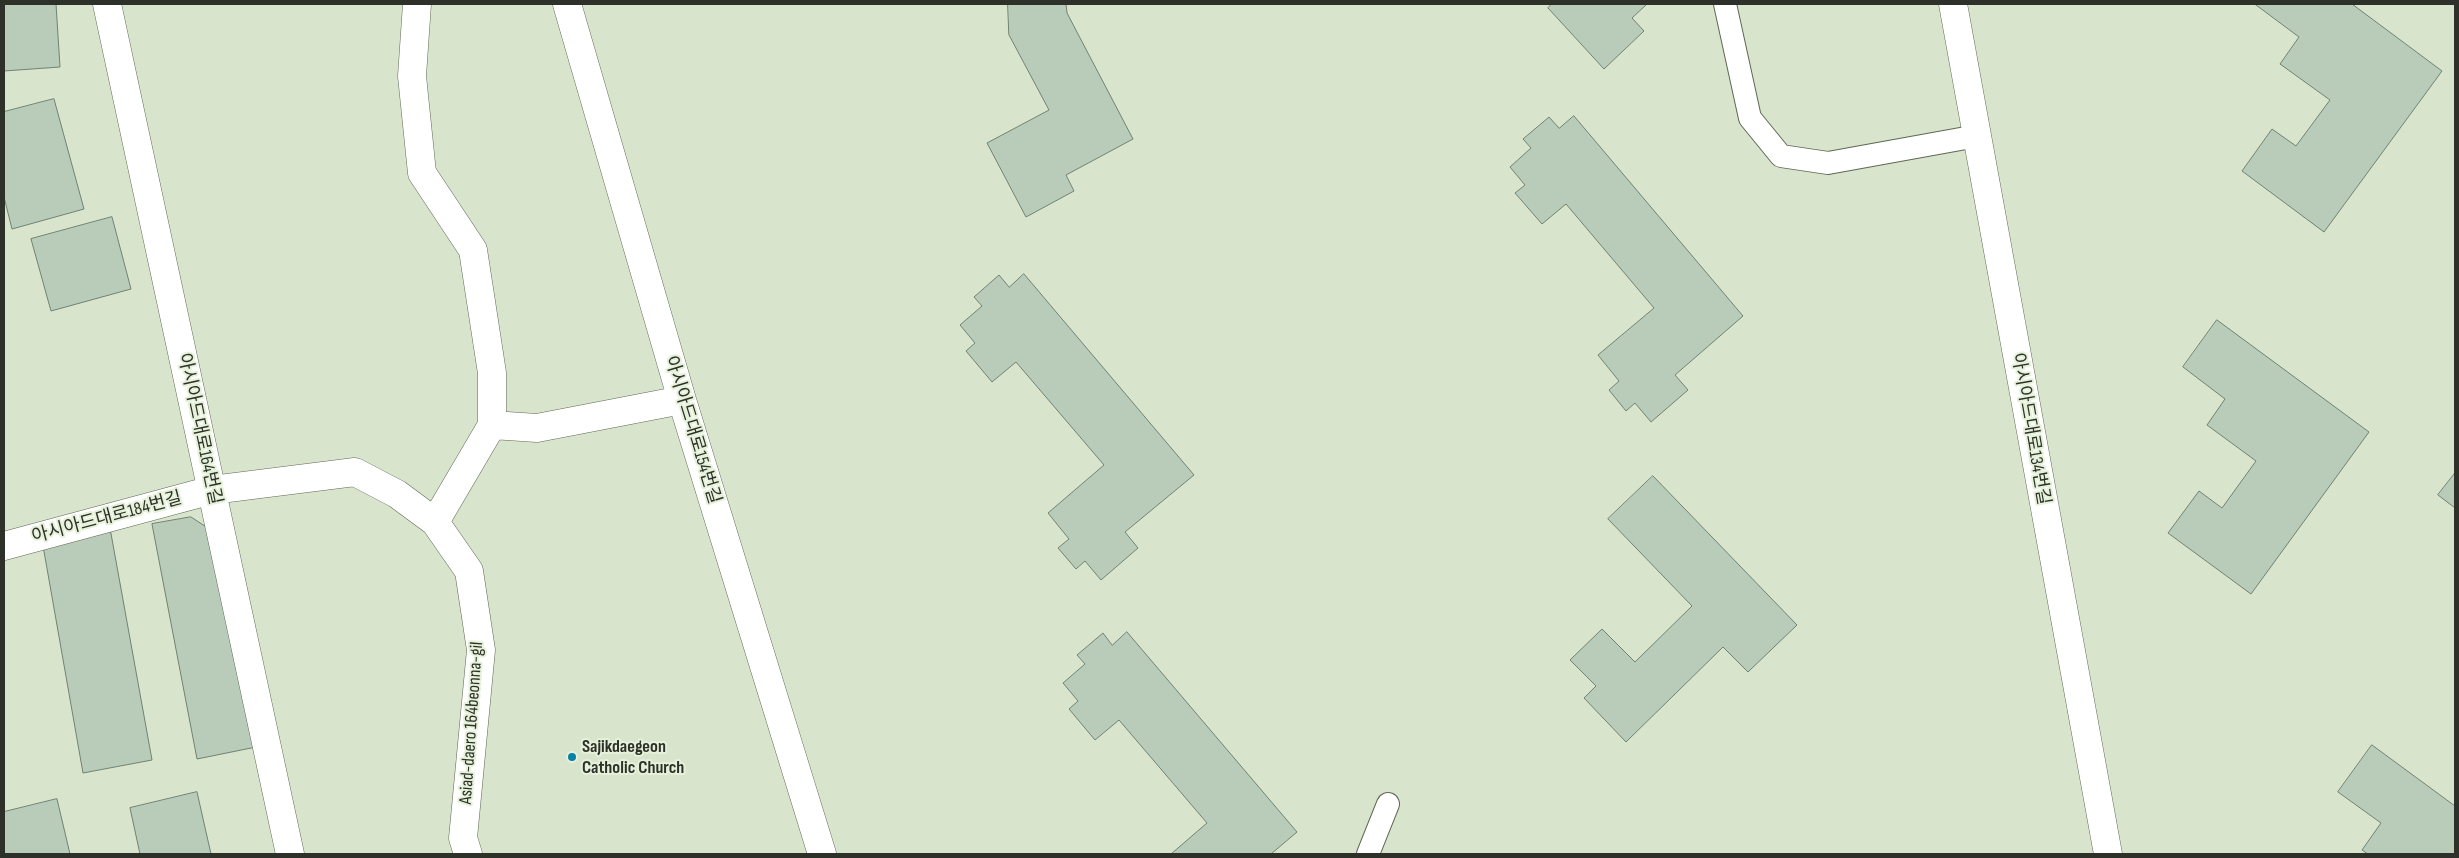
<!DOCTYPE html>
<html>
<head>
<meta charset="utf-8">
<style>
	body { margin:0 }
	#map { position:relative; width:2459px; height:858px; overflow:hidden; background:#d9e4cd; font-family:"Sofia Sans Condensed",sans-serif }
	canvas { display:block }
	.frame { position:absolute; inset:0; border:5px solid #2d3129; pointer-events:none }
</style>
</head>
<body>
<div id="map">
<canvas width="2459" height="858"></canvas>
<div class="frame"></div>
</div>
<script>
const ctx = document.querySelector('canvas').getContext('2d');
ctx.lineJoin = 'round';
function fillPath(path, color) { ctx.fillStyle = color; ctx.fill(path, 'evenodd'); }
function strokePath(path, color, width, dash) { ctx.strokeStyle = color; ctx.lineWidth = width; ctx.lineCap = dash ? 'butt' : 'round'; ctx.setLineDash(dash || []); ctx.stroke(path); }
function write(font, color, halo, rows, align = 'center') {
  ctx.font = font + ' "Sofia Sans Condensed","Noto Sans KR",sans-serif'; ctx.lineWidth = 4; ctx.setLineDash([]); ctx.textBaseline = 'middle'; ctx.strokeStyle = halo; ctx.fillStyle = color; for (const [text, x, y, turn = 0] of rows) {
    ctx.save(); ctx.translate(x, y); ctx.rotate((+turn || 0) * Math.PI / 180); ctx.textAlign = isNaN(turn) ? turn : align; if (halo) ctx.strokeText(text, 0, 0); ctx.fillText(text, 0, 0); ctx.restore();
  }
}
const building = new Path2D(`
	M4,4h52l4,63 -56,4z
	M1008,4h58l1,9 66,126 -67,36 8,16 -48,26 -39,-74 62,-33 -40,-75z
	M1552,4h95l-15,14 12,13 -40,38 -56,-61z
	M2257,4h95l90,67 -118,161 -82,-61 30,-42 24,17 34,-46 -50,-36 19,-27 -43,-32z
	M54,99l30,110 -72,20 -8,-32v-85z
	M1574,116l169,200 -68,59 13,15 -37,32 -16,-19 -9,8 -17,-21 10,-9 -21,-26 56,-47 -88,-104 -24,20 -27,-31 10,-8 -15,-18 21,-19 -8,-9 26,-22 10,11z
	M112,217l19,72 -80,22 -20,-72z
	M1024,274l170,201 -69,57 13,16 -37,32 -16,-19 -9,8 -18,-21 11,-9 -21,-26 56,-48 -88,-103 -24,20 -26,-31 9,-8 -15,-18 22,-19 -8,-9 25,-22 10,12z
	M2217,320l152,112 -118,162 -83,-61 31,-42 23,17 34,-47 -49,-36 18,-26 -42,-32z
	M2455,473v35l-17,-13z
	M1653,476l144,149 -49,47 -25,-25 -97,95 -42,-44 12,-12 -26,-26 32,-31 33,33 57,-56 -84,-87z
	M191,517l17,11 53,218 -64,13 -45,-235z
	M110,528l42,232 -69,13 -41,-233z
	M1127,632l170,200 -26,22h-100l36,-31 -88,-103 -24,20 -26,-31 9,-8 -15,-18 22,-19 -8,-9 26,-22 9,12z
	M2372,745l83,61v48h-87l-6,-4 19,-27 -43,-31z
	M197,792l14,62h-71l-10,-46z
	M57,799l13,55h-66v-42z`);
fillPath(building, '#b9ccba');
strokePath(building, '#6f8271', 1);
const service = new Path2D(`
	M1725,4l25,114 31,38 47,7 149,-27
	M1368,854l20,-50`);
const minor = new Path2D(`
	M107,4l183,850
	M417,4l-5,72 10,97 51,77 19,123v52l-57,97 34,49 12,79 -18,188 5,16
	M567,4l115,396 140,454
	M1953,4l155,850
	M492,425l45,3 145,-28
	M4,546l208,-56 143,-18 42,22 38,28`);
strokePath(service, '#5f6855', 24);
strokePath(minor, '#5f6855', 29);
strokePath(service, '#fff', 22);
strokePath(minor, '#fff', 28);
for (const [x, y, r, color] of [
	[572,757,5,"#0881a7"]
]) { const dot = new Path2D(); dot.arc(x, y, r, 0, 2 * Math.PI); ctx.fillStyle = color; ctx.fill(dot); strokePath(dot, '#e6f1da', 2); }
write('18px', '#2d3129', '#e6f1da', [
	["아시아드대로164번길",199,429,78],
	["아시아드대로134번길",2030,429,80],
	["아시아드대로154번길",692,430,73],
	["아시아드대로184번길",107,518,-15],
	["Asiad-daero 164beonna-gil",472,723,-86]
]);
write('bold 18px', '#2d3129', '#e6f1da', [
	["Sajikdaegeon",582,747],
	["Catholic Church",582,768]
], 'left');
</script>
</body>
</html>
